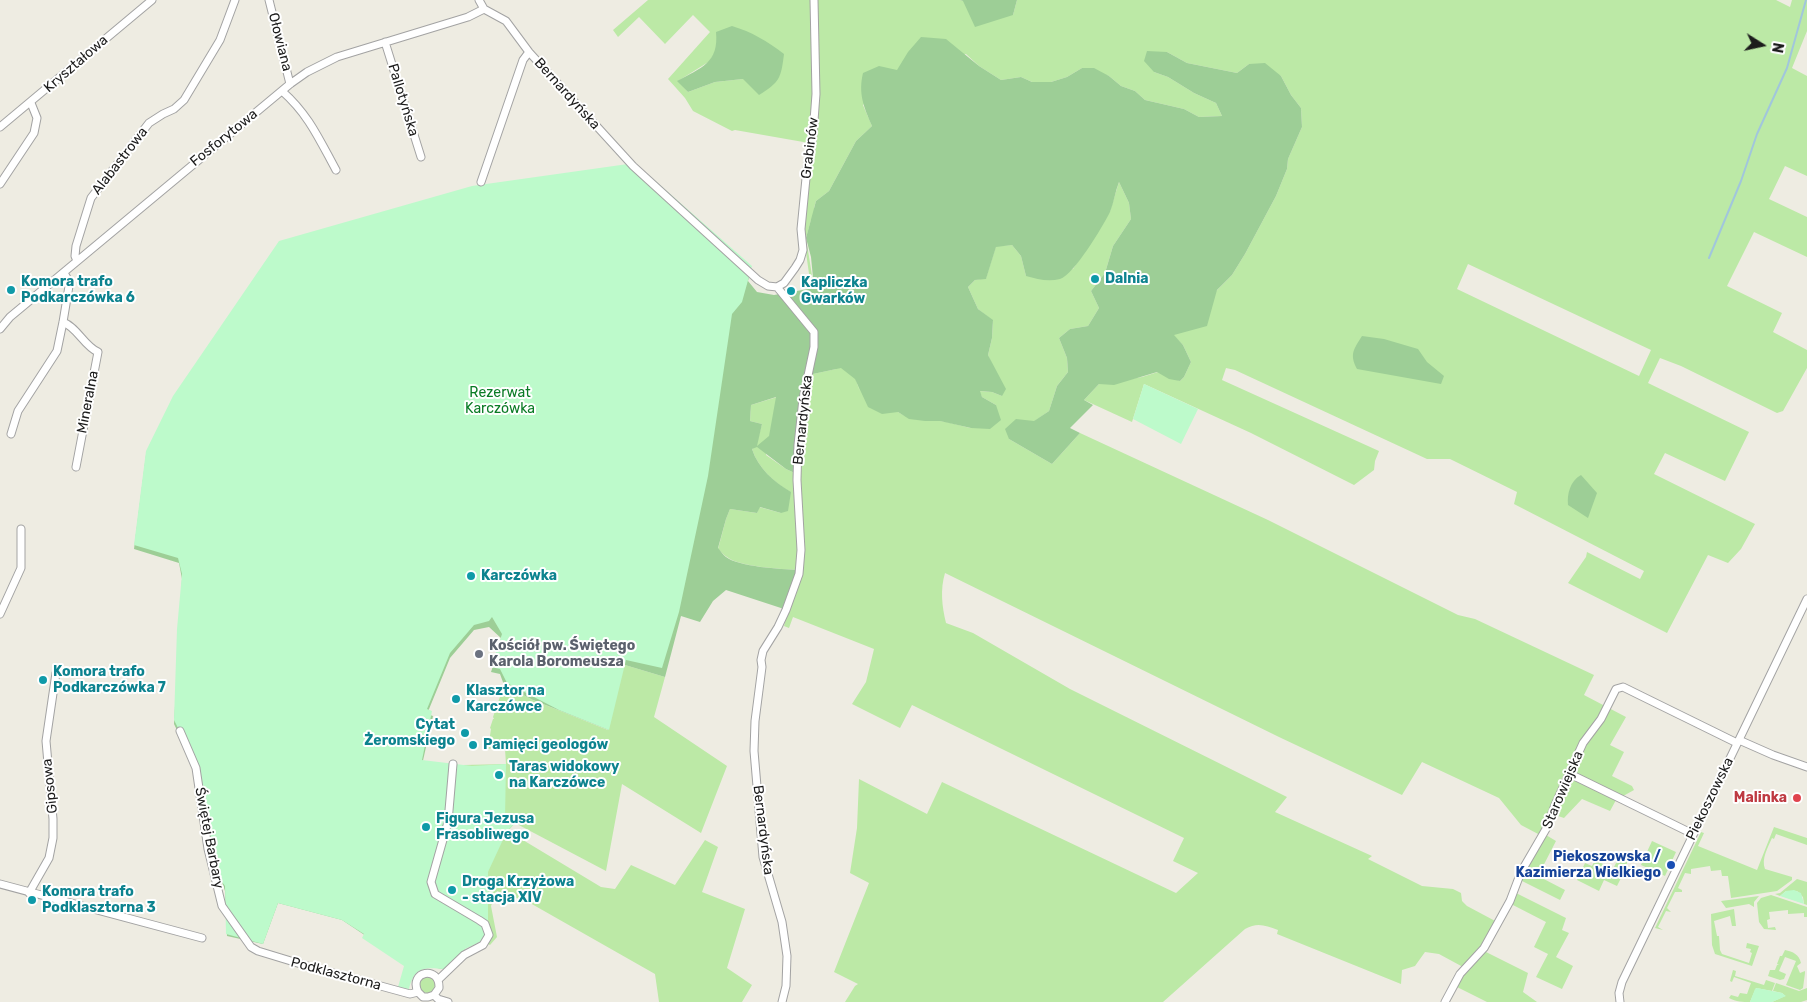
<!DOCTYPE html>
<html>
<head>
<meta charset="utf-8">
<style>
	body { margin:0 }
	#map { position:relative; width:1807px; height:1002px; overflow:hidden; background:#eeece2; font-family:Rubik,sans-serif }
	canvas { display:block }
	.north { position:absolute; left:1737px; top:20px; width:50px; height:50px; -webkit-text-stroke:4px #fff; paint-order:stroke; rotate:100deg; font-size:14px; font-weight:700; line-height:20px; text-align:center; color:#1c1c1c }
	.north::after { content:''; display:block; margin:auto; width:18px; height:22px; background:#1c1c1c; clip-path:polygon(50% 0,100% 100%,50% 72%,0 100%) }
</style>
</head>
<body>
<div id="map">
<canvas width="1807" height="1002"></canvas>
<div class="north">N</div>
</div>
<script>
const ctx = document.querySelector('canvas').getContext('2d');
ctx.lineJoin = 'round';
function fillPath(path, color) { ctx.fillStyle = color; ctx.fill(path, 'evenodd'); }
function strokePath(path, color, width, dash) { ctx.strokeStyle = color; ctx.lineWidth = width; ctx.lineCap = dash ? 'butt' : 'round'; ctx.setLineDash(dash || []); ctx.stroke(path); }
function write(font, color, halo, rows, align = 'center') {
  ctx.font = font + ' Rubik,sans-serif'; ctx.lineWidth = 4; ctx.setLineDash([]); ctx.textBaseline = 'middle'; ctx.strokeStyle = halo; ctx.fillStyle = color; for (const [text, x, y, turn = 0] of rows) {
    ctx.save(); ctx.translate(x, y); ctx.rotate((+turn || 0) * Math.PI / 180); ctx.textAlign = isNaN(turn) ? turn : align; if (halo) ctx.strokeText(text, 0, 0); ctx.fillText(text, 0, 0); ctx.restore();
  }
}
fillPath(new Path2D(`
	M648,0h163l3,91 -5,52 -74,-13 -3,1 -39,-20 -8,-13 -17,-19 42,-47 -17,-17 -28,29 -26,-27 -21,20 -5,-7zM718,47l25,32 -28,3 -27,10 -10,-11 32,-20z
	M817,0h143l53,15 4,-15h759l14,7 2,-7h15v31l-15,37 15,8v100l-22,-10 -16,33 38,18v40l-53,-25 -27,54 55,27 -9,19 34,18v18l-24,43 -6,2 -96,-47 -21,-8 -12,25 101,49 -24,49 -60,-28 -11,21 101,50 -14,25 -13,14 -20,-8 -41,78 -99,-50 18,-26 1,-5 53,27 4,-8 -130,-67 3,-12 -67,-33h-23l-192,-89 -9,-2 -4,12 157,71 -4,10 -1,9 -20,15 -103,-52 -107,-49 -12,38 -48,-22 15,-16 43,-7 16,-5 22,9 4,-4 7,-15 -8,-17 -10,-10 59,-60 13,-21 31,-58 11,-27 1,-10 14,-32 -1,-19 -10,-13 -10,-19 -32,-12 -12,9 -50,-10 -20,-11 -13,20 14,5 26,16 22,10 6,13 -23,1 -15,-8 -39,-9 -10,-9 -14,-5 -12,-10 -27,-8 -15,9 -16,5h-19l-11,-5 -20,3 -22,-14 -13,-12 -69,17 -34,34 9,21 -16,15 -27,50 -13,10 -2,7 39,39 45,165c16,10 24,7 42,9 10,1 21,5 31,7l25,-23 -14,-8 -3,-6 13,1 10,4 -8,-27 -6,-14 4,-17 1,-17 -15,-12 -10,-22 7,-7 11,-2 10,-32 16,-1 9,11 5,20 47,-7 37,-58 9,-29 10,21 2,16 -18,27 -8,27 -14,18 8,17 -11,18 -18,3 -11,9 8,20 1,14 -11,14 -8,25 -40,28 43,25 28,-31 188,87 190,95 17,4 119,56 -10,20 42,22 -16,28 14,7 -12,24 20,10 2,4 -18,10 -6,11 -28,-12 -18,19 -6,-2 -12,19 10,6 -18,35 27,14 -5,10 -40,-20 20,-45 -19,-10 -22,-27 -77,-36 -20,33 -123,-58 -334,-164c-5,17 -3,33 1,50l27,10 97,56 217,108 -12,15 97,44 -4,3 54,27 31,3 8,4 1,8 5,5 30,16 -13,29 44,22 -5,19 14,10h-50l-36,-18 12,-17 -24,-13 -14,-2 -10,14 -13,4 -1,14 -124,-50 1,-4c-13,-5 -21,-8 -33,-1l-82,73h-318l10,-16 3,-2 -24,-12 35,-89 -19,-10 7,-45 2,-49 68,35 15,-32 234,111 22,-20 -25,-12 11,-23 -272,-133 -12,23 -48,-24 14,-22 8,-33 -81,-32 -4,11 -5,-2 4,-15 9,-21 5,-65 -1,-48 2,-59 7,-45 3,1 23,-5 1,-48 23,71 -49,-172 -5,18 8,50h-3l-8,-57 7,-61zM1468,264l183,86 -12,26 -182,-87z
	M777,397l-11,58 20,14 11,5 2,73 -1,23c-16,-1 -59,-3 -71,-13 -4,-2 -6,-6 -9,-8l8,-30 4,-10 27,4 2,-6 22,6 9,-21c-16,-10 -32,-24 -38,-43l4,-3 6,-22 -12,-3 1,-16z
	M605,659l60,18 -11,40 73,49 -26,67 -79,-49 -16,87 -91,-48 -7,8 93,56 14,2 16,-24 44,20 30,-45 13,7 -16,45 43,17 -18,59 25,17 -10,17h-83l-4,-28 -125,-71 -33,-12 -6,15 6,31 -7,8 -2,-1 4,-9 -35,-91 6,-79 43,-1 -1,-15h-6l-1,-2 -10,2 3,-20 -1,-1 3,-9h1l-1,-2 11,-32 29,15 75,30z
	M1774,827l33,11v7l-31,-11 -2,5 -2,-1c-4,9 -11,21 -7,31l27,8v3l-15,11 -46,7 -3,-22h-6l-1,-6 -10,1 -1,-5 -19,3v5l-6,-1 -7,15 4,2v2h-7l-8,16 4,4 -5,-1 -8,16 5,3 -8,-2 46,-96 3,1 -6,13 59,24z
	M1652,841l24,11 -11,24 -24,-11z
	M1620,855l8,3 -2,10 -9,18 -13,-6 -5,11 -22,-11 8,-17 7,3 3,-6 18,9z
	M1797,879l10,3v23l-3,-1 -1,-7 -6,-6h-11l-6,5 -5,-2 5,-1z
	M1516,893l50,25 -4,12 7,3 -13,24 17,9 -11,23 -26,-12 12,-23 -14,-7 12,-25 -35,-18z
	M1771,895l36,12v10h-3v-4l-16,1v-4l-19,2 1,7 -3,1 1,8 7,-1 1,3 -12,-1 -5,-7 -2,-19 4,-5z
	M1759,896l-5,6v5l-5,-3 -23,4 -5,-7z
	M1734,909l2,17h-4l-2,-10 -16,5 3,15h2l1,14 2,4 27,9 3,-10 -2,-1 1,-3 -5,-1 1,-5 12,3 -7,20 -37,-12 -3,-9 -1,-31z
	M1785,950c8,2 14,4 16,13l-4,3 3,7 5,-2v2l-2,15 -3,2 -14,-5 10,-24 -11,-4 -6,14 7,3 -2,5 -4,1 -12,-4 2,-6h5l2,-5h2l-2,-1 3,-8h2z
	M1733,970l3,1 -1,5 29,9 2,-5 9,3 -3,8 -16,-3 -6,14c-7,0 -14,0 -21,-4l2,-3 7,2 2,-4 7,1 4,-11 -17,-6 -2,5 -2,-1z
	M419 985a8 8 0 1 1 16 0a8 8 0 1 1-16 0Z
	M1776,983l23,8 8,-3v12l-6,2h-29l13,-6 -3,-3 -9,-2z`), '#bce9a6');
fillPath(new Path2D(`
	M960,0h57l-4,15 -38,12 -12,-26z
	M732,26c20,6 35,15 52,28 -3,24 -4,28 -25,41l-16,-16 -28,3 -27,10 -11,-11c24,-13 42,-18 39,-49z
	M921,37l25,2 33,27 22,14 20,-3 11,5h19l16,-5 15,-9h12l15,8 12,10 14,5 10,9 39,9 15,8 23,-1 -6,-13 -22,-10 -26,-16 -14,-5 -10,-11 3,-10 20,1 20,11 50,10 12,-9 16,-1 16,13 10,19 10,13 1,19 -14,32 -1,10 -11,27 -31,58 -13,21 -15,15 -10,36 -33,9 9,10 8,17 -7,15 -4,4 -11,-2 -12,-7 -43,13 -15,-1 -15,16 9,5 -23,23 10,5 -28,31 -43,-25 -4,-10 11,-10 18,2 15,-10 8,-25 11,-14 -1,-14 -8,-20 11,-9 18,-3 11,-18 -8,-17 14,-18 8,-27 18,-27 -2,-16 -10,-21c-4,10 -5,20 -9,30 -7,14 -36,63 -50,67 -12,3 -23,0 -34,-3l-5,-20 -9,-11 -16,2 -10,32 -11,1 -7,7 10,22 15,11 -1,18 -4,17 18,34 -4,7 -10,-4 -12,-1 2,6 14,8 5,15 -11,9 -19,-1 -31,-7h-15l-16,-2 -11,-7 -16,2 -14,-7 -13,-28 -14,-11 -28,6 -3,-1 -5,2 -8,99 -11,-5 -29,-22 -5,2c6,19 22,33 39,43l-3,19 -7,2 -21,-6 -3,6 -27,-4 -4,10 -8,29c3,3 5,7 8,9 13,10 55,12 72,13l-14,39 -58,-19 -13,11 -13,21 -19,-6 -16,61 -60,-18 2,61 2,10 -76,-30 -29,-15 -4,-11 -9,-2 11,-33 -13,-12 -15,3 -24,28 -23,56 6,2 -11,49 43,184 -22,20 -6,-1 -62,-26 -33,-22 -64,-17 -15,41 -36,-8 -2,-45 -14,-42 -14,-78 -23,-47 8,-145 -3,-16 -45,-14 12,-94 603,-178 -1,4 9,11 17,3 40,-7 -3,-31 -5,-19 10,-37 13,-10 27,-50 16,-15c-8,-19 -14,-32 -9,-53l16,-7 18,4 11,-18zM776,397l-7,39 -12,10 5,-22 -12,-3 1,-16z
	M1362,336l22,3 34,10 9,13 17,14 -3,8 -84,-15c-8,-15 -3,-20 5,-33z
	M1581,475l16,18 -9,25 -20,-13c-1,-11 2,-24 13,-30z`), '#9dce96');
fillPath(new Path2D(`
	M635,163l117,103 -10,36 -10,12 -24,162 -29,136 -17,56 -36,-8 -17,70 -50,-20 -52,-27 -7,-14 -9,-2 11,-33 -10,-17 -3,4 -15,4 -24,28 -23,56 5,2 -10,49 50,6 34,-2 -1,54 10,5 -8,8 -19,41v51l-4,17 -19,9 -22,20c-20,-2 -29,-1 -34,20l-11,-2 6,-21 -42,-28 2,-4 -22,-14 -64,-17 -15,41 -37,-10 -1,-48 -12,-16 -16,-104 -23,-46 3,-91 5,-55 -4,-16 -44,-13 12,-94 27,-55 106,-155 193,-55z
	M1144,384l54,25 -17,35 -48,-25z
	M1794,890l7,3 3,11 -24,-8 6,-5z
	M1757,988l25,5 4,3 -14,6h-22l5,-13z`), '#bdfacb');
strokePath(new Path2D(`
	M1709,258l32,-77 16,-47 30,-66 19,-68`), '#a1c6dc', 2);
const minor = new Path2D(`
	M269,0l21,84
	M479,0l5,9 22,12 23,31 104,114 125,114 10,6 9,1 37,45v15l-11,52 -5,46 -1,35 4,70 -2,24 -13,36 -8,17 -15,24 -2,9 1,7 -7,54 -1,30 9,106 19,65 5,34 -1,30 -4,16
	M385,42l36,115
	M282,91c27,24 37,48 54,79
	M0,127l152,-127
	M481,182l42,-122 6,-8
	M0,184l34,-51 3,-15 -6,-15
	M77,261l-2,-5 1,-10 15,-48 58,-75 14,-9 11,-5 10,-9 36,-60 15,-40
	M777,287l7,-4 11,-15 5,-8 3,-10 -2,-21 6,-61 6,-34 3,-40 -2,-94
	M63,322c15,6 21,24 35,30l-22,115
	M0,329l10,-12 280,-233 17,-12 30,-15 131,-40 16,-8
	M11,434l7,-23 39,-60 6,-29 6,-36 -2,-8 -3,-5
	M0,614l21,-46v-39
	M180,731l16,37 12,81 14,57 29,41 7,4 46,14 106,29 8,-2 5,5h5
	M1739,740l34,15 34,12
	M1570,774l123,60
	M0,884l202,54
	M29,893l20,-35 4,-20v-19l-7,-78 10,-68
	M438,980l26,-25 19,-10 6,-10 -4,-11 -6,-4 -44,-26 -4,-12 17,-60 5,-58
	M418,992c-10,-21 22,-27 21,-4l-5,7 -6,2
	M434,995l4,4 10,3
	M1445,1002l15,-28 24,-26 26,-47 11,-29 25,-43 9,-24 28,-62 18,-24 15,-30 7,-2 114,56
	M1620,1002l-1,-9 3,-11 185,-383`);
strokePath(minor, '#a3a3a3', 9);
strokePath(minor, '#fff', 7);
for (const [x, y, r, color] of [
	[1095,279,5,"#0f9aa8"],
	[11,290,5,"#0f9aa8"],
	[791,291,5,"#0f9aa8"],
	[471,576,5,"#0f9aa8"],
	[479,654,5,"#6b7280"],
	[43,680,5,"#0f9aa8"],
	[456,699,5,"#0f9aa8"],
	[465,733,5,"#0f9aa8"],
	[473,745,5,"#0f9aa8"],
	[499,775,5,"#0f9aa8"],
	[1797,798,5,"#e0444e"],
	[426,827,5,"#0f9aa8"],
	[1671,865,5,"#1a4fb4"],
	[452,890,5,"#0f9aa8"],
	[32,900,5,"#0f9aa8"]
]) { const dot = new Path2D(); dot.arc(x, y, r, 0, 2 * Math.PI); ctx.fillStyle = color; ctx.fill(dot); strokePath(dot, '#fff', 2); }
write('14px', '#1c1c1c', '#fff', [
	["Ołowiana",280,42,76],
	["Kryształowa",76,64,-41],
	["Bernardyńska",567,94,48],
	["Pallotyńska",403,100,73],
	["Fosforytowa",224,138,-39],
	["Grabinów",810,148,-83],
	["Alabastrowa",120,161,-52],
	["Mineralna",88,402,-79],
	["Bernardyńska",803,420,-84],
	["Gipsowa",50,786,-96],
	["Starowiejska",1563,790,-67],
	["Piekoszowska",1710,799,-64],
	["Bernardyńska",763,830,83],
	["Świętej Barbary",209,838,79],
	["Podklasztorna",336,974,15]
]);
write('bold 14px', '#0d838f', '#fff', [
	["Dalnia",1105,279],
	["Komora trafo",21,282],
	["Podkarczówka 6",21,298],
	["Kapliczka",801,283],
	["Gwarków",801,299],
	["Karczówka",481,576],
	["Komora trafo",53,672],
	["Podkarczówka 7",53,688],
	["Klasztor na",466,691],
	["Karczówce",466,707],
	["Cytat",455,725,"right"],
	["Żeromskiego",455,741,"right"],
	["Pamięci geologów",483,745],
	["Taras widokowy",509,767],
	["na Karczówce",509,783],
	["Figura Jezusa",436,819],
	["Frasobliwego",436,835],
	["Droga Krzyżowa",462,882],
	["- stacja XIV",462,898],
	["Komora trafo",42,892],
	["Podklasztorna 3",42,908]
], 'left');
write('14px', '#0a7b25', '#fff', [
	["Rezerwat",500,393],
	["Karczówka",500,409]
]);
write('bold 14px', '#5b616d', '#fff', [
	["Kościół pw. Świętego",489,646],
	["Karola Boromeusza",489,662]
], 'left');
write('bold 14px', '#be3a42', '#fff', [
	["Malinka",1787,798]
], 'right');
write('bold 14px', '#164399', '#fff', [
	["Piekoszowska /",1661,857],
	["Kazimierza Wielkiego",1661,873]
], 'right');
</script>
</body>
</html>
